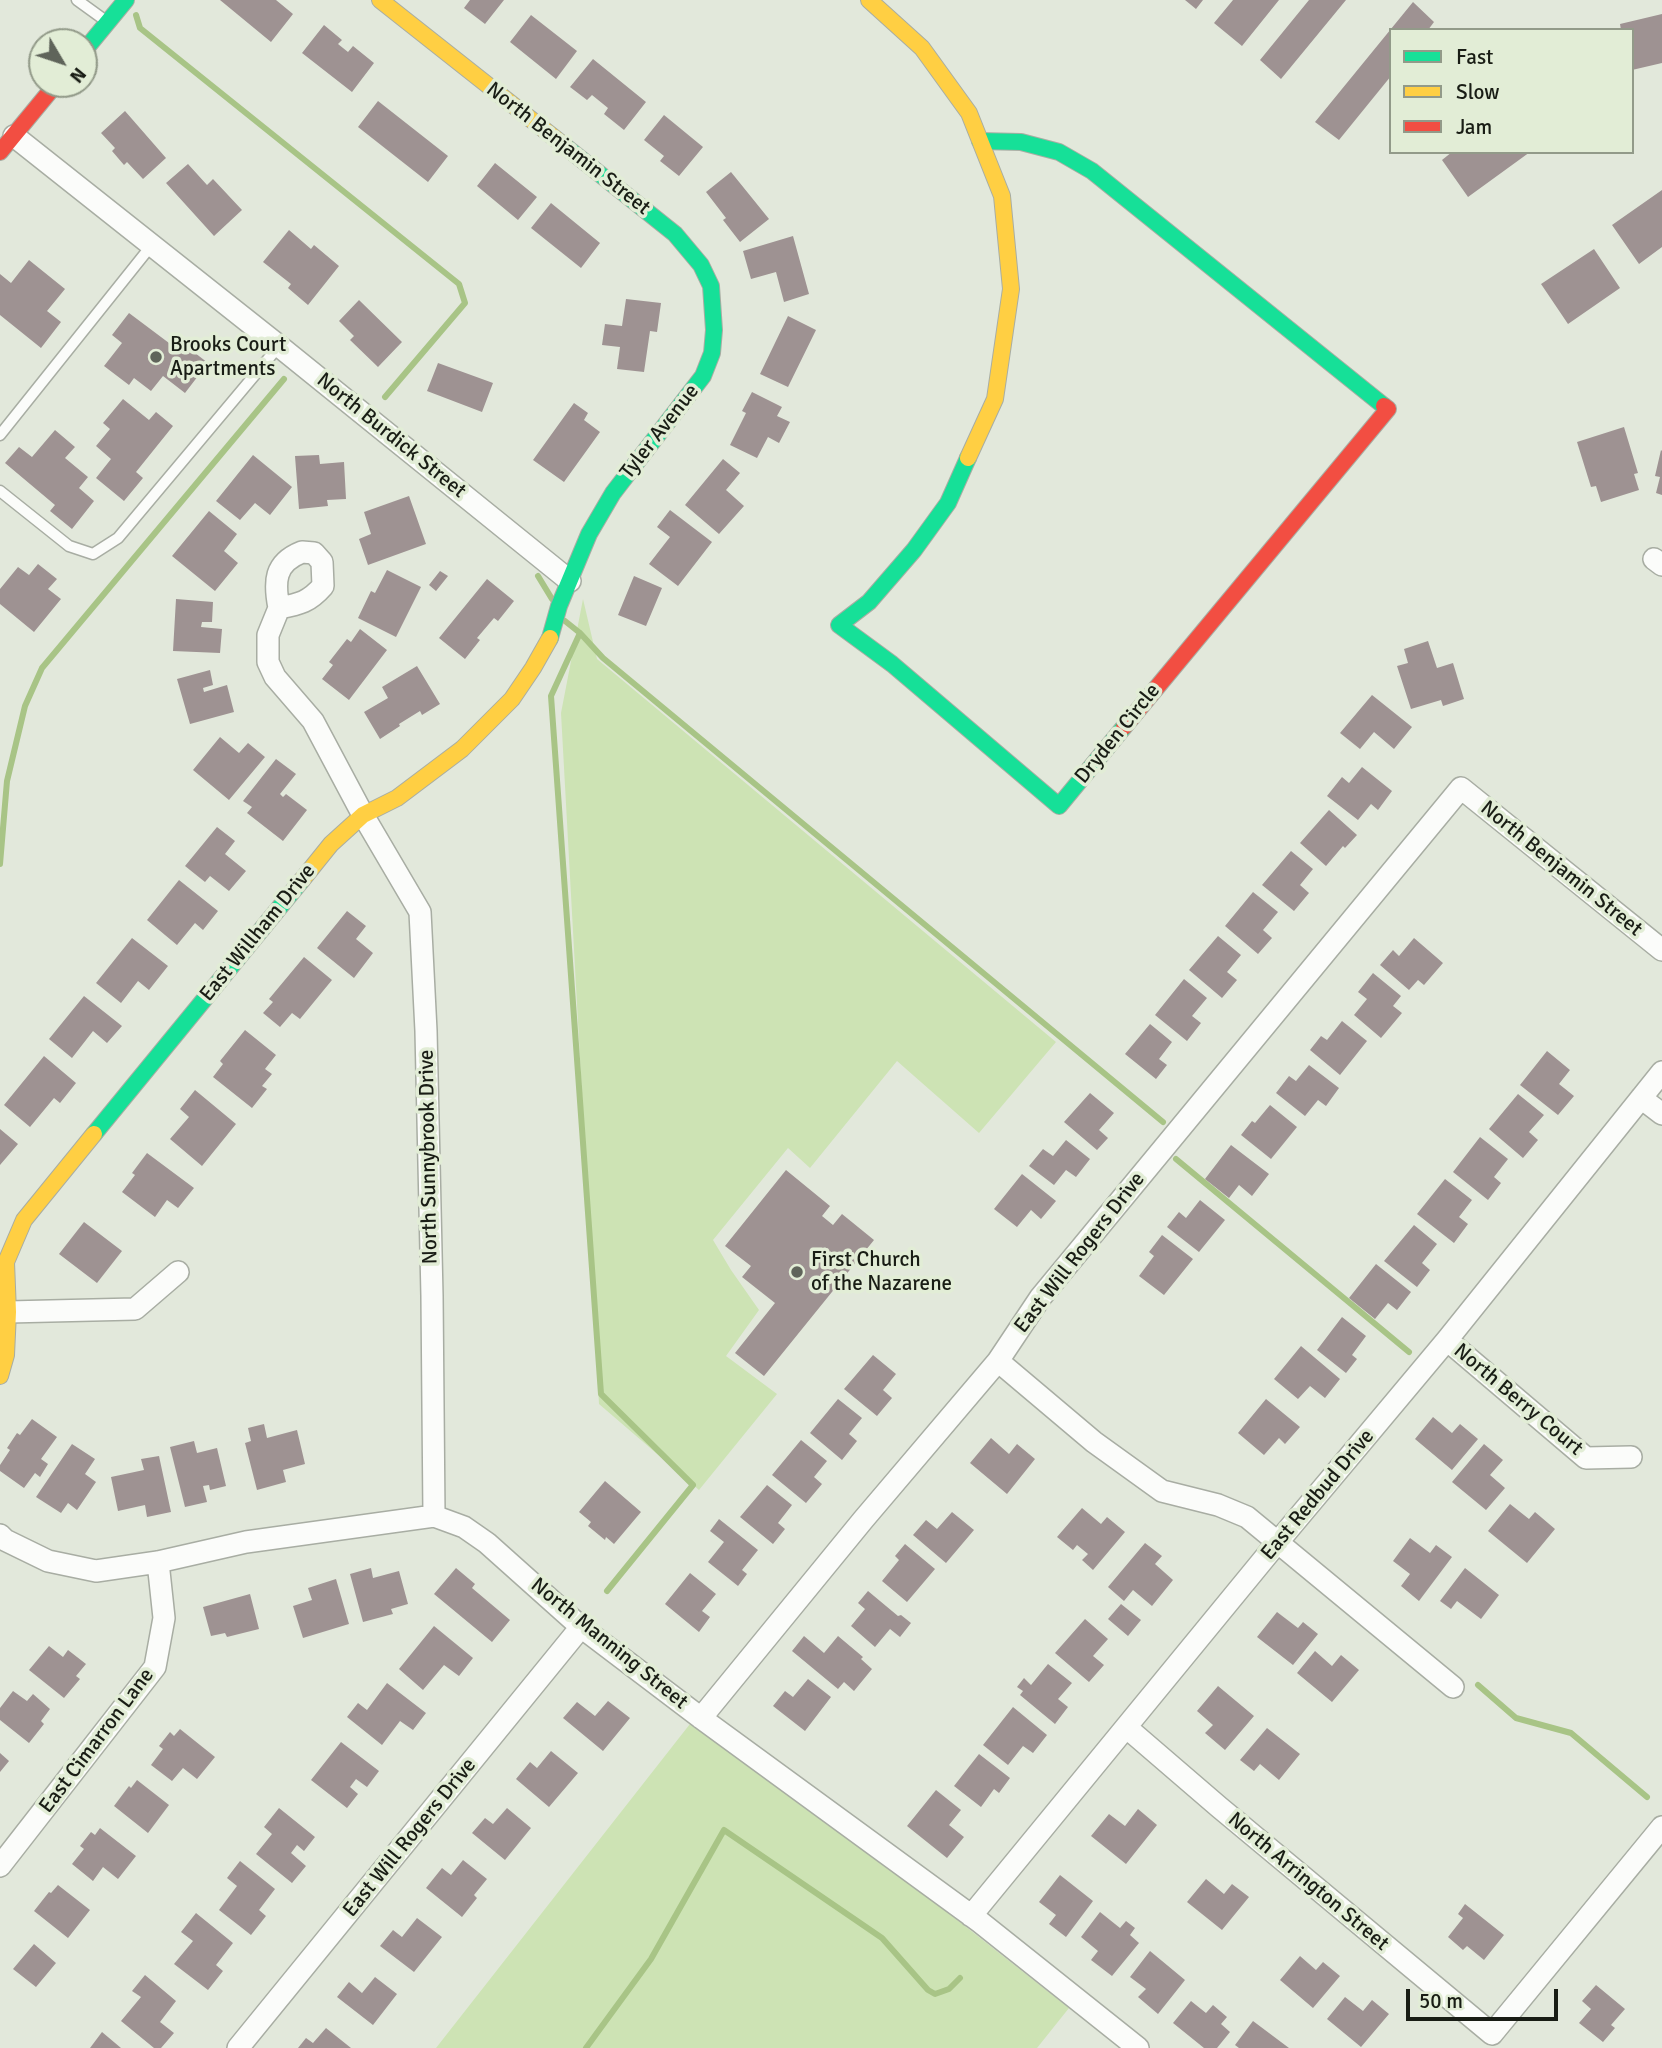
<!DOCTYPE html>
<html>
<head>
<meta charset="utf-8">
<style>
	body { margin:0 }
	#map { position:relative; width:1662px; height:2048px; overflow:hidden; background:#e2e8db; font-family:Signika,sans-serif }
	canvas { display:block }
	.legend { position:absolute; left:1389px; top:28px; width:245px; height:126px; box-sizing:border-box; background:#e2edd6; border:2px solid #929a89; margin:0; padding:9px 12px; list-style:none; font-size:21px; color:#191d15 }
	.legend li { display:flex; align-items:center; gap:14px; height:35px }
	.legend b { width:35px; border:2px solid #929a89 }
	.north { position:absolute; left:28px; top:28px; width:70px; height:70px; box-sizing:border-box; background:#e2edd6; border:2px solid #929a89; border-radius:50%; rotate:129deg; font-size:19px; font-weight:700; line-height:28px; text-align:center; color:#191d15 }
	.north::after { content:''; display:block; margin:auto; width:24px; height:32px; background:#5f645a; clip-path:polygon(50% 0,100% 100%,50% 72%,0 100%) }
	.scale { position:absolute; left:1406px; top:1989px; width:152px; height:32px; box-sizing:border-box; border:4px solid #191d15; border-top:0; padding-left:9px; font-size:21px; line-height:24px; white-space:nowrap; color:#191d15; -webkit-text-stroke:5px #e2edd6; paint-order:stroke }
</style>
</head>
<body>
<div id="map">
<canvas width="1662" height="2048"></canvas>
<ul class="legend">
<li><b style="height:9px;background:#16e098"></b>Fast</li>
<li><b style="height:9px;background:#ffcf43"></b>Slow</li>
<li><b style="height:9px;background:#f24e42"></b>Jam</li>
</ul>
<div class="north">N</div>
<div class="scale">50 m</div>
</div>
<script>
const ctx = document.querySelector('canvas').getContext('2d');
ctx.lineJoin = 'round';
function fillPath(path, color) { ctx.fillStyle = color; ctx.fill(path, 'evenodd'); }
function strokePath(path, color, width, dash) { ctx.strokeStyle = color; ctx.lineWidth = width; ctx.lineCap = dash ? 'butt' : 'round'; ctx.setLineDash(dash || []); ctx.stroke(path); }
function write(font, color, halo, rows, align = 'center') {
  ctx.font = font + ' Signika,sans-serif'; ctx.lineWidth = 7; ctx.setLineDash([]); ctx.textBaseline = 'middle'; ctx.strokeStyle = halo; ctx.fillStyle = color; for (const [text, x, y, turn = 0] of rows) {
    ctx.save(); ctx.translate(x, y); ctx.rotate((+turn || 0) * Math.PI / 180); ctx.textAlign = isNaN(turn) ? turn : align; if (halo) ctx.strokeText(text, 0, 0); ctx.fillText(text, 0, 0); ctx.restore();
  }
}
fillPath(new Path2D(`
	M583,599l14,60 459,383 -77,91 -82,-72 -87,107 -22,-20 -75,92 18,30 28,40 -33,46 51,38 -78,96 -100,-86 -38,-691z
	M697,1715l372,293 -32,40h-601z`), '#cde3b4');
strokePath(new Path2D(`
	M136,15l4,13 319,256 6,19 -80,94
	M538,576l14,23
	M565,621l15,12 -29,63 50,698 92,91 -86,106
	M580,633l23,25 560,464
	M0,864l7,-83 18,-75 17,-38 242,-289
	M1176,1159l233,193
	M1478,1685l38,33 55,15 76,64
	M586,2048l65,-89 73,-129 158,108 46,52 7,4 14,-5 11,-11`), '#a8c486', 6);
fillPath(new Path2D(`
	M220,0h56l17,14 -22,28z
	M470,0h34l-19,24 -21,-16z
	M1185,0h18l-7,9z
	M1233,0h46l-37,46 -28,-23z
	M1309,0h37l-65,79 -21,-19z
	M1413,2l21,20 -6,8h-37v46l-52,64 -24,-18z
	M1662,14v49l-30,7v-40h-11l-1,-6z
	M531,15l46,36 -21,28 -46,-37z
	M324,25l18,15 -4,4 10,8 5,-6 21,17 -22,29 -50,-39z
	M593,59l53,43 -22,28 -20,-16 4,-6 -16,-13 -5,5 -17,-13z
	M378,101l70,55 -20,26 -70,-55z
	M125,111l41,47 -23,21 -16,-17 -3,3 -12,-14 3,-3 -14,-15z
	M664,115l39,32 -24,29 -19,-15 4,-5 -20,-16z
	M1452,152h78l-62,45 -26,-37z
	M495,163l42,34 -19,23 -41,-34z
	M188,164l19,21 6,-6 29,31 -28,26 -48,-53z
	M731,172l38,47 -29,23 -17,-22 3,-2 -20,-26z
	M1662,190v57l-23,17 -27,-39z
	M551,203l49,40 -19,25 -50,-40z
	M289,230l22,19 3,-4 25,21 -31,39 -20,-17 3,-4 -28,-22z
	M793,236l16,58 -25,8 -8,-30 -25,7 -8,-28z
	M1594,249l26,39 -52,36 -27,-40z
	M29,260l36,29 -18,22 14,11 -20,26 -41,-33v-41l11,9z
	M626,299l35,4 -4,29 -7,-1 -6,41 -27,-3 3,-22 -18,-2 3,-21 17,2z
	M359,300l43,42 -24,25 -28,-27 4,-4 -15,-15z
	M129,313l52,39 5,-6 22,17 -23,30 -22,-17 -12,15 -17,-13 -5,7 -25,-19 18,-23 -10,-8z
	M788,316l28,14 -28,57 -28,-13z
	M438,363l55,20 -11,29 -55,-21z
	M752,392l30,15 -5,9 13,6 -11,21 -11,-6 -11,21 -27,-13 16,-32 -4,-2z
	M123,399l26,21 7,-8 17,14 -37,46 7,6 -19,23 -28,-23 15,-19 -15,-13 14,-17 -7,-6z
	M574,403l14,10 -4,7 16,12 -36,50 -31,-22z
	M1624,427l14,46 -4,1 5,16 -38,12 -5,-16 -5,1 -14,-45z
	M55,430l20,17 -10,11 23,19 -9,11 15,13 -22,28 -22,-18 5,-6 -50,-42 14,-16 13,10z
	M1661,450l1,1v44l-6,-2 4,-16 -5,-1z
	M253,455l39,32 -22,28 -15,-12 -15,17 -24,-19z
	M319,455l1,9 24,-2 2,37 -19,1 1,6 -29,3 -4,-53z
	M723,459l17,14 -14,17 18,16 -25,28 -34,-29z
	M409,496l17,48 -58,21 -9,-26 12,-5 -7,-22z
	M670,510l42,32 -34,44 -29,-22 21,-27 -13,-10z
	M209,511l28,23 -13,17 14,12 -23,28 -43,-35z
	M38,564l19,15 -9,10 13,10 -27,33 -34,-28v-15l18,-22 11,8z
	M387,570l34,17 -25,50 -38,-19 13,-27 4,2z
	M440,571l8,5 -12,15 -7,-6z
	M634,576l28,12 -16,38 -28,-11z
	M487,579l27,22 -16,20 -4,-3 -17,20 3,2 -15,19 -26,-21z
	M176,599l37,3 -1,20h-10l-1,5 21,2 -2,24 -47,-2z
	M360,629l27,21 -38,50 -27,-21 11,-14 -4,-3 18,-23 4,3z
	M1428,641l9,27 16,-5 11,36 -21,7 -2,-6 -30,9 -14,-43 11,-3 -4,-14z
	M417,666l23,38 -18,11 -2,-4 -21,13 1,2 -20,13 -16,-27 24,-14 -6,-11z
	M210,670l3,15 -10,3 1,4 23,-7 7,27 -44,12 -13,-45z
	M1372,695l40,32 -18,22 -20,-17 -14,17 -20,-16z
	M220,737l19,16 9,-10 17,14 -36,43 -36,-30z
	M276,759l20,15 -16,20 3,3 3,-3 21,16 -24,31 -36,-28 5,-6 -9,-6z
	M1362,767l30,24 -14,19 -7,-6 -13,16 -31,-24 15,-19 7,6z
	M1329,810l28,25 -12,13 -2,-2 -17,20 -26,-23z
	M217,827l18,14 -10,13 21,17 -17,20 -19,-15 -5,6 -20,-16z
	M1291,851l22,18 -13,16 9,8 -15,18 -32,-26z
	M179,880l39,31 -15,19 -8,-7 -18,22 -30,-25z
	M1253,892l25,20 -15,18 9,8 -14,16 -33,-28z
	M347,911l19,15 -10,13 17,14 -19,25 -37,-30z
	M1218,936l23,19 -14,17 10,8 -15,18 -33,-28z
	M132,938l36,28 -19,24 -11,-9 -17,22 -25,-20z
	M1414,938l29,25 -19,22 -6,-5 -9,10 -29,-25 13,-15 6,6z
	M304,957l28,23 -32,39 -8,-6 -12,14 -17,-14 10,-11 -4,-3z
	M1373,973l28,23 -8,10 9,7 -21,25 -27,-23 13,-16 -9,-7z
	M1184,979l23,19 -15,18 9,7 -14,18 -32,-26z
	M84,996l38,30 -15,17 -14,-12 -21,27 -23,-19z
	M1342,1021l25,20 -27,34 -30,-25 11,-14 6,4z
	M1150,1024l22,18 -13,17 8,6 -11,14 -31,-25z
	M245,1030l31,25 -11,14 7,5 -10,12 5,3 -15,19 -39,-31 10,-13 -3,-3z
	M1547,1051l23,19 -11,14 15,12 -16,19 -38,-30z
	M44,1056l32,27 -16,20 -6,-5 -24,29 -26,-22z
	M1309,1065l30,23 -13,18 -8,-6 -13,16 -29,-23 13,-17 7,5z
	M195,1090l41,34 -34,42 -32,-27 19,-22 -9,-8z
	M1090,1093l24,20 -15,17 9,8 -11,12 -33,-28z
	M1518,1094l26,21 -15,17 9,8 -15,18 -34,-29z
	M1270,1105l27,22 -26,32 -30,-24 11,-14 3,2z
	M0,1129l18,15 -18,21z
	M1480,1137l28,22 -14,18 7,6 -13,17 -35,-28z
	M1066,1140l24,19 -14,18 -10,-7 -12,15 -25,-19 14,-17 10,7z
	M1231,1145l38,29 -17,22 -13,-11 -10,13 -24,-19z
	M147,1153l47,35 -16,20 -11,-8 -12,17 -33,-25 13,-17 -3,-2z
	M786,1170l44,36 -8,10 11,9 9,-11 32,26 -110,136 -29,-23 40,-50 -33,-26 9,-11 -26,-20z
	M1022,1174l34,27 -15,18 -10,-9 -14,17 -23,-18z
	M1445,1179l27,21 -13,17 9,7 -14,19 -37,-29z
	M1200,1200l25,20 -26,32 -32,-25 12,-15 7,6z
	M84,1222l38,29 -25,32 -38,-29z
	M1414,1225l23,19 -15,19 8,7 -13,17 -33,-26z
	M1162,1235l31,24 -29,36 -25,-19 15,-20 -5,-4z
	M1376,1264l35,28 -14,18 -9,-7 -13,16 -26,-21z
	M1342,1317l24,19 -14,19 5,4 -11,14 -29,-23z
	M1301,1346l39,33 -15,19 -15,-12 -12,13 -24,-20z
	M873,1355l23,19 -13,16 9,8 -15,18 -33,-27z
	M838,1399l24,19 -13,16 8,7 -15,19 -32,-27z
	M1266,1399l34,28 -15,17 -6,-6 -15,17 -26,-22z
	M1433,1417l19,16 8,-9 18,15 -26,31 -37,-31z
	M32,1419l25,18 -16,22 7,5 -8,13 -5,-4 -11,15 -24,-17v-6l10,-15 -3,-2 10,-15 3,2z
	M264,1424l3,14 30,-8 8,34 -22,6 3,12 -29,8 -12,-47 6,-2 -3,-13z
	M991,1438l18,16 8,-10 18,15 -28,35 -37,-31z
	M801,1440l26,21 -13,16 8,7 -16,19 -34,-28z
	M194,1441l3,12 20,-5 9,38 -16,4 -1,-5 -6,1 4,16 -22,5 -15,-60z
	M72,1444l23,15 -10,15 11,8 -19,28 -9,-7 -7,10 -25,-16z
	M1484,1444l19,16 -13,15 15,13 -19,22 -34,-28z
	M159,1456l12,56 -24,5 -2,-12 -27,6 -7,-34 33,-7 -3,-11z
	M605,1481l36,31 -27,32 -8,-7 -1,3 -17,-14 3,-4 -12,-10z
	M767,1485l25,20 -14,18 7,6 -12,15 -33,-27z
	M1510,1504l19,15 6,-7 20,17 -28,34 -39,-32z
	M1082,1508l19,16 6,-7 18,15 -32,38 -11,-10 6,-6 -11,-9 -4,5 -16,-13z
	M952,1512l22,18 -28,33 -33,-28 13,-15 11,9z
	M719,1519l39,31 -16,20 5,4 -9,12 -30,-24 16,-20 -14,-11z
	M1410,1538l20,15 6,-8 16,12 -33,44 -18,-15 9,-12 -17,-13z
	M1145,1543l17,13 -7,8 18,16 -21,26 -19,-16 -9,11 -16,-14z
	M905,1544l30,25 -28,33 -25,-21 17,-21 -4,-4z
	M371,1568l2,10 26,-7 9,33 -17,5 2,5 -30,8 -13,-48z
	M456,1568l19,16 -3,4 38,32 -18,22 -58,-48z
	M1465,1568l34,27 -18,24 -24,-18 -6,8 -11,-8z
	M690,1573l26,21 -14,17 8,6 -11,15 -34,-28z
	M336,1579l13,45 -46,14 -10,-32 19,-6 -4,-12z
	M868,1591l30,25 3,-1 10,8 -11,14 -10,-8 -15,18 -24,-21 14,-17 -7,-6z
	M250,1594l9,35 -32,8 -2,-4 -14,3 -8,-29z
	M1121,1604l20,16 -13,16 -20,-17z
	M1277,1612l21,16 5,-6 15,12 -25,31 -36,-28z
	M1085,1619l23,20 -15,17 11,9 -15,17 -34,-29z
	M434,1626l39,32 -14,18 -15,-11 -21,25 -24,-21z
	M804,1636l20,17 14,-17 25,21 -2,2 11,10 -18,22 -10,-9 -6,7 -46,-38z
	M49,1646l14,11 5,-7 18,14 -10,12 4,3 -16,19 -35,-28z
	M1315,1651l17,15 9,-11 18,15 -27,32 -35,-29z
	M1048,1664l24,19 -14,16 10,8 -13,17 -35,-29 3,-4 -6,-4 7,-9 7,7z
	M808,1679l23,18 -26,34 -32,-25 12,-15 8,6z
	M387,1683l39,30 -13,17 -13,-9 -18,24 -35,-28 11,-14 9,7z
	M1218,1686l36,30 -29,34 -20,-17 8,-8 -16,-14z
	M13,1691l14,10 6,-7 17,15 -9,12 3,3 -15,19 -29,-23v-12z
	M608,1701l22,17 -27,33 -40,-33 14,-16 18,14z
	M1013,1707l34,28 -14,18 -10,-7 -15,19 -25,-20z
	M1267,1728l33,26 -21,26 -19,-16 -6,7 -14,-11z
	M180,1729l35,28 -18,22 -14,-11 -11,13 -21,-16 12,-16 -4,-3 11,-14 4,4z
	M341,1742l38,29 -12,16 -11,-8 -6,8 8,7 -11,14 -36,-28z
	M551,1751l27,22 -29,34 -33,-28 14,-17 7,6z
	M0,1753l9,8 -9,11z
	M979,1754l31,24 -11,15 -5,-4 -13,18 -27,-21z
	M137,1780l32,25 -21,28 -34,-27 15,-20 2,2z
	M936,1790l25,20 -12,15 15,12 -17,21 -40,-32z
	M279,1808l36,29 -11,14 -7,-6 -6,8 15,13 -14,17 -36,-29 16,-20 -8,-7z
	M507,1808l24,20 -26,32 -33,-27 13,-15 8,6z
	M1138,1809l19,16 -31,39 -35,-28 18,-22 16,12z
	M100,1828l36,28 -18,23 -15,-12 -10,14 -21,-17 12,-15 -4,-3 11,-14 4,3z
	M463,1860l24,19 -13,16 3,3 -15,19 -36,-29 16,-20 9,7z
	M240,1861l35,28 -16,21 7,6 -15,19 -32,-25 18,-24 -10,-8z
	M1060,1875l33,26 -27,36 -17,-13 7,-9 -17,-13z
	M1206,1879l18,15 8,-10 17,13 -27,33 -35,-28z
	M58,1885l32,25 -22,28 -34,-27 15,-19 2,1z
	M1465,1904l39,31 -20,25 -17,-14 -4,4 -15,-13 15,-19 -5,-4z
	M1100,1912l20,16 6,-7 9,7 -5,7 9,8 -27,33 -21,-16 7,-9 -17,-14z
	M196,1913l37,30 -17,22 7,6 -15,19 -34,-26 19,-23 -12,-9z
	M417,1918l25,19 -28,35 -34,-26 13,-16 9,7z
	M34,1944l22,19 -20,24 -23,-18z
	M1150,1951l35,29 -27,34 -20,-17 8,-8 -16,-12z
	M1300,1956l16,14 7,-8 17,14 -27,32 -33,-28z
	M145,1975l31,26 -16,21 14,11 -13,15h-7l-33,-27 20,-24 -9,-6z
	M375,1977l22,17 -24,31 -36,-28 12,-15 13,11z
	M1596,1985l29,24 -14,16 4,3 -12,14 -24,-19 12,-14 -9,-8z
	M1345,1997l18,14 9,-11 17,14 -28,33 -34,-28z
	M1191,2001l15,12 7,-8 14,12 -6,7 9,8 -13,16h-13l-31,-25z
	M1253,2021l36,27h-50l-4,-3z
	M326,2028l25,20h-53l8,-10 7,5z
	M102,2032l19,16h-31z`), '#9e9292');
const lane = new Path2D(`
	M77,0l29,21
	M0,435l151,-189
	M0,491l69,55 24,8 25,-16 161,-192`);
const street = new Path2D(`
	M14,136l265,210 291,235
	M302,552l12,1 8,9 1,24c-14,16 -23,18 -44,22 -5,-26 -5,-45 23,-56z
	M1654,559l8,6
	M279,608l-11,27v27l7,15 38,44 50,94 57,97 6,119 6,265 2,220
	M1641,1098l21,16
	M8,1312l127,-3 43,-37
	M1447,1340l139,118 45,-1
	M998,1361l96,81 68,49 56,14 29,12 206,170
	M0,1535l5,5 43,21 48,10 62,-9 88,-20 188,-26 30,11 23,16 94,84 120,91 279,204 158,126
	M701,1718l162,-198 135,-159 42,-63 421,-510 201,162
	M1126,1727l93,80 273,227 170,-207
	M0,1866l155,-199 9,-49 -6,-56
	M971,1916l306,-373 170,-203 215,-268
	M238,2048l343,-421`);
const fast = new Path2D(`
	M84,51l42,-51
	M980,141l41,1 38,10 33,19 292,235
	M968,458l-20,45 -34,47 -45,52 -30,23 53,39 167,142 65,-79
	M550,638l9,-32 30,-72 24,-41 90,-117 9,-23 2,-23 -3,-44 -10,-21 -26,-31 -109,-87
	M94,1134l208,-254`);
const slow = new Path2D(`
	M380,0l186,147
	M869,0l53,48 47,65 33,83 9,93 -16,110 -27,59
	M302,880l29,-36 32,-29 34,-17 65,-49 50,-50 21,-31 17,-30
	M0,1376l6,-21 2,-43 -2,-50 18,-42 70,-86`);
const jam = new Path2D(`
	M0,152l56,-68
	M1124,727l264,-318 -4,-3`);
strokePath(lane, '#a8ada3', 13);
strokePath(street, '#a8ada3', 24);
strokePath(fast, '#a8ada3', 18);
strokePath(slow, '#a8ada3', 18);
strokePath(jam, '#a8ada3', 18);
strokePath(lane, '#fbfcfa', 10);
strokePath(street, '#fbfcfa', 21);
strokePath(fast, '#16e098', 16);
strokePath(slow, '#ffcf43', 16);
strokePath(jam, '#f24e42', 16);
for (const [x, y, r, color] of [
	[156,357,7,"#5f645a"],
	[797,1272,7,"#5f645a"]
]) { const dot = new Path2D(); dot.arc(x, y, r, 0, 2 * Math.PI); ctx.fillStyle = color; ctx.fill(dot); strokePath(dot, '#e2edd6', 2.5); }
write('21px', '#191d15', '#e2edd6', [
	["North Benjamin Street",568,149,38],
	["Tyler Avenue",660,432,-52],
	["North Burdick Street",391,436,39],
	["Dryden Circle",1118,734,-51],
	["North Benjamin Street",1561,869,39],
	["East Willham Drive",258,933,-51],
	["North Sunnybrook Drive",429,1157,-91],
	["East Will Rogers Drive",1080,1253,-52],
	["North Berry Court",1518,1400,40],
	["East Redbud Drive",1318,1495,-50],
	["North Manning Street",609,1644,39],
	["East Cimarron Lane",97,1741,-53],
	["East Will Rogers Drive",410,1838,-51],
	["North Arrington Street",1308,1882,40]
]);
write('21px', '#191d15', '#e2edd6', [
	["Brooks Court",170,345],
	["Apartments",170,369],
	["First Church",811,1260],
	["of the Nazarene",811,1284]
], 'left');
</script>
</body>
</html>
